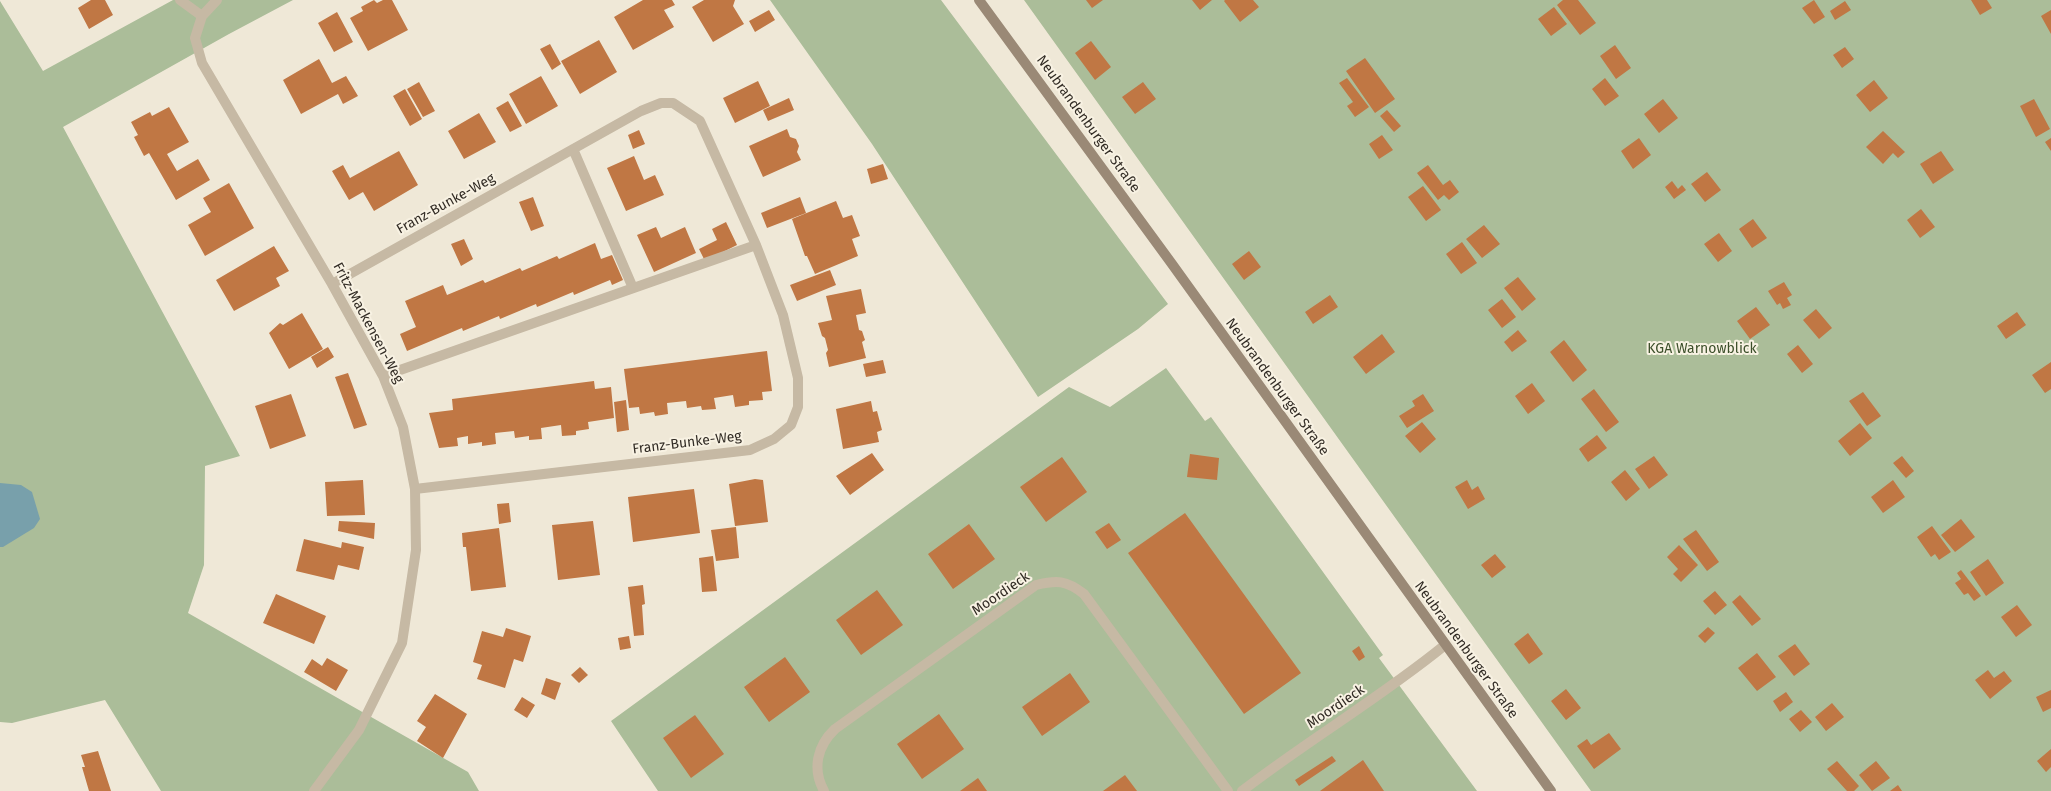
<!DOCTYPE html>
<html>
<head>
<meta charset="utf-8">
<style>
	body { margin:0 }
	canvas { display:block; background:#efe8d7 }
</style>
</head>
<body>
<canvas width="2051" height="791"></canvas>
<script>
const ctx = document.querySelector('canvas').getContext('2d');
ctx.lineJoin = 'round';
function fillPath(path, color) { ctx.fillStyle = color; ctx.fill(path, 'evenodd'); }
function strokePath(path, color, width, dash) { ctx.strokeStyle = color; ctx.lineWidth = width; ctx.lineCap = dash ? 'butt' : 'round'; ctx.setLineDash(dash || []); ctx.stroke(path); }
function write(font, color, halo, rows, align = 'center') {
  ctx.font = font + ' "Fira Sans",sans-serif'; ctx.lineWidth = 4; ctx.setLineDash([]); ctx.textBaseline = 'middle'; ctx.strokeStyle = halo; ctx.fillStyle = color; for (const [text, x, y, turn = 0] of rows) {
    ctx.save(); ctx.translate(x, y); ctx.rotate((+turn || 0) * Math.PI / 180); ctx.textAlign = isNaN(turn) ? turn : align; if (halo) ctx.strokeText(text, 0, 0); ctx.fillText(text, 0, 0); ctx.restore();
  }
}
fillPath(new Path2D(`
	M173,0h120l-64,34 -166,93 177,329 -35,10 -1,99 -16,48 280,159 11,19h-318l-56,-91 -93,23 -12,-1v-721l43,70z
	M770,0h171l227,304 -30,25 -100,68 -166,-253z
	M1024,0h1027v791h-460z
	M1166,368l39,53 6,-4 172,238 -4,3 98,133h-819l-47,-70 458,-334 41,20z`), '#abbd99');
fillPath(new Path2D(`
	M0,483l21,2 11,7 8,27 -6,9 -31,19h-3z`), '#78a0ab');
fillPath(new Path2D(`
	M91,0h14l8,15 -24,14 -11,-21z
	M374,0l3,3 6,-3h9l16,30 -40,21 -18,-33 13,-7 -2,-4z
	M643,0h29l3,5 -11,5 10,17 -41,23 -19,-33z
	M704,0h31l-2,6 11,18 -31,18 -21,-35z
	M1086,0h17l-11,8z
	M1192,0h20l-12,10z
	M1225,0h28l6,7 -19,15 -16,-21z
	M1563,0h15l18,23 -16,12 -23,-30z
	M1814,0l11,17 -11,7 -12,-16z
	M1971,0h16l5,8 -12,7z
	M1845,1l6,9 -16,10 -5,-9z
	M1554,7l13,17 -16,12 -13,-17z
	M769,10l6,10 -20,12 -6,-11z
	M2051,10v24l-10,-18z
	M337,12l16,30 -19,10 -16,-29z
	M599,40l18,32 -37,22 -19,-33z
	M1091,41l20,26 -16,13 -20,-27z
	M550,44l11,20 -9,6 -12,-21z
	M1615,45l16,23 -15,11 -16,-23z
	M1845,47l9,12 -12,9 -9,-13z
	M1365,58l30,41 -20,14 -29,-42z
	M319,59l13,24 14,-7 12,20 -15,8 -5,-10 -37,20 -18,-34z
	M541,76l17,30 -32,18 -17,-30z
	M1347,78l22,29 -14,10 -8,-11 6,-4 -14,-19z
	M1605,78l14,18 -14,10 -13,-17z
	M1874,80l14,18 -18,14 -14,-17z
	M758,81l12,25 -35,17 -12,-25z
	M419,82l16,29 -12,6 -16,-28z
	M1143,82l13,17 -21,15 -13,-17z
	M405,89l17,30 -12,7 -17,-30z
	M789,98l5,12 -26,11 -5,-11z
	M1663,99l15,19 -19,15 -15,-19z
	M2034,99l16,30 -14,8 -16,-31z
	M508,101l14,25 -12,6 -14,-24z
	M169,107l20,35 -22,12 10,17 21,-12 12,21 -34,20 -27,-47 -5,3 -10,-19 4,-2 -7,-13 19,-10 2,4z
	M1387,110l14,16 -7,6 -14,-16z
	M479,113l17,29 -32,17 -16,-28z
	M787,129l3,8 6,2 3,7 -2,6 4,8 -38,17 -14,-31z
	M639,130l6,14 -12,5 -5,-14z
	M1883,131l22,21 -7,6 -5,-5 -10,11 -17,-17z
	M1382,135l11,15 -14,9 -10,-15z
	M1639,138l12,17 -18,14 -12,-18z
	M2051,138v13l-6,-9z
	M399,151l19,34 -44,26 -11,-19 -14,8 -17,-29 11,-6 7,13z
	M1941,151l13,19 -21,14 -13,-20z
	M634,156l10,24 11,-5 9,20 -38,16 -19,-43z
	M883,164l5,15 -17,5 -4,-15z
	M1428,165l15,20 7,-5 9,12 -10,8 -5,-5 -6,5 -21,-27z
	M1707,172l14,18 -16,12 -14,-18z
	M1672,181l6,8 4,-4 4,5 -12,9 -9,-12z
	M229,183l25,45 -49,28 -17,-31 23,-13 -8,-14z
	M1423,186l18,24 -15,11 -18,-24z
	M533,197l11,29 -13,5 -12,-29z
	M800,197l6,16 -39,15 -6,-15z
	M836,201l7,17 9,-3 8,21 -8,3 6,17 -43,18 -8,-18h-2l-13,-37z
	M1921,209l14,18 -15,11 -13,-18z
	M1753,219l14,19 -15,10 -13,-19z
	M726,222l11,23 -32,16 -6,-12 18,-9 -5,-11z
	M1484,225l16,19 -18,14 -16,-19z
	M656,227l5,11 24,-11 11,26 -42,19 -17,-37z
	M1719,233l13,18 -14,11 -14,-18z
	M464,239l9,20 -12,7 -10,-22z
	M1462,242l15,21 -16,11 -15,-20z
	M595,243l6,16 11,-4 11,25 -11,5 -2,-5 -36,15 -1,-3 -36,15 -1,-3 -36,15 -1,-3 -36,15 -1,-3 -55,23 -7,-17 16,-7 -11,-26 38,-16 4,10 36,-15 2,3 35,-15 2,3 35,-15 2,3z
	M274,246l15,25 -13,7 4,8 -46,25 -18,-31z
	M1249,251l12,16 -17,13 -12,-16z
	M830,270l6,15 -39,16 -7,-16z
	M1518,277l18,22 -14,12 -18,-23z
	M1784,282l8,13 -5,3 4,7 -8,4 -3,-6 -3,2 -9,-14z
	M861,289l5,24 -10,2 3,15 3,1 3,9 -3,2 4,16 -37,9 -3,-14 2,-3 -3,-12 -3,-2 -4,-13 14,-3 -6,-24z
	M1330,295l8,12 -25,17 -8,-12z
	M1502,299l14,18 -14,11 -14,-18z
	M1756,307l14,18 -20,14 -13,-18z
	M1816,309l16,19 -13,11 -16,-19z
	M2017,312l9,13 -20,14 -9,-13z
	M302,313l21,36 -34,20 -20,-36 11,-10 3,2z
	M1518,330l9,11 -15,11 -8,-10z
	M1382,334l13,18 -29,22 -13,-17z
	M1564,340l23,30 -14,12 -23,-30z
	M1798,345l15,19 -11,9 -15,-19z
	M328,347l6,10 -17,11 -6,-11z
	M767,351l5,40 -10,1 1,8 -14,1v4l-14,2 -2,-12 -19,3 2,11 -14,1 -1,-4 -14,2 -1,-7 -19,2 1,11 -13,2 -1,-4 -14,2 -1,-7 -10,1 -5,-39z
	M883,360l3,13 -20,4 -3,-13z
	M2051,362v27l-6,4 -13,-18z
	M348,373l19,52 -13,4 -19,-52z
	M594,381l1,8 16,-2 3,31 -26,4 1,7 -13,2v4l-14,1 -1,-11 -20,3 1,11 -13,1v-4l-14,2 -1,-7 -19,2 1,11 -14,2v-4l-14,2v-8l-11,2 1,8 -19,2 -10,-35 24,-3 -1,-11z
	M1532,383l13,18 -17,13 -13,-18z
	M1594,389l25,33 -13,10 -25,-33z
	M1863,392l18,24 -14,10 -18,-25z
	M291,394l15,42 -36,13 -15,-43z
	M1423,394l11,17 -27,17 -8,-12 16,-10 -3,-5z
	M626,400l3,30 -12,2 -3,-30z
	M871,401l2,11 4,-1 5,19 -5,2 2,10 -36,7 -7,-40z
	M1422,422l14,17 -16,14 -15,-17z
	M1860,423l12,15 -22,18 -12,-15z
	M1597,435l10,13 -19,14 -9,-13z
	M872,453l12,17 -34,25 -14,-19z
	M1190,454l29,4 -2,22 -30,-3z
	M1654,456l14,19 -19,14 -14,-20z
	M1902,456l12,15 -8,7 -13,-15z
	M1062,457l25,35 -41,30 -26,-35z
	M1625,470l15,19 -14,12 -15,-19z
	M755,479l8,1 5,42 -33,4 -6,-42z
	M363,480l2,35 -38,1 -2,-34z
	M1467,480l5,10 6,-4 7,13 -17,10 -13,-22z
	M1893,480l12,17 -22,16 -12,-16z
	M694,489l6,44 -67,9 -5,-45z
	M509,503l2,19 -12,2 -2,-20z
	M1185,513l116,160 -57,41 -116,-161z
	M1961,519l14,18 -20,15 -14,-17z
	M339,521l36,2 -1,16 -36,-8z
	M593,521l7,54 -42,5 -6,-55z
	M1109,523l12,17 -14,9 -12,-17z
	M969,524l26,35 -42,30 -25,-35z
	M1932,526l19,26 -12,8 -4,-6 -4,3 -14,-20z
	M736,527l3,31 -23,3 -5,-31z
	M499,528l7,59 -35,4 -5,-44h-3l-1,-14z
	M1696,530l23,32 -12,9 -24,-32z
	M304,539l37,9 1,-6 22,5 -5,23 -21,-5 -4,15 -38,-9z
	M1679,545l19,20 -17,17 -8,-8 5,-5 -11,-12z
	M1495,554l11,13 -14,11 -11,-13z
	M713,556l4,35 -15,1 -3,-34z
	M1988,559l16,24 -18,13 -16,-24z
	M1961,570l20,26 -7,5 -6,-8 -4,2 -9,-12 6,-4 -4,-6z
	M643,585l2,19 -3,1 2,30 -10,1 -6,-49z
	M877,590l26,35 -42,30 -25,-35z
	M1715,591l12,14 -12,10 -12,-14z
	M276,594l50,22 -12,28 -51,-21z
	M1740,595l21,24 -9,7 -20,-24z
	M2017,605l15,20 -16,12 -15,-20z
	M1708,627l7,6 -10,10 -7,-7z
	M506,628l25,8 -8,26 -9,-3 -9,29 -28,-9 5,-14 -9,-3 9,-31 21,6z
	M1528,633l15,21 -14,10 -15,-20z
	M629,636l2,12 -11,2 -2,-12z
	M1795,644l15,20 -16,12 -16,-20z
	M1359,646l6,11 -6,4 -7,-10z
	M1757,653l19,24 -19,14 -19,-23z
	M785,657l25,35 -41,30 -25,-35z
	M327,658l21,12 -12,21 -32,-19 8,-13 10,7z
	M580,667l8,8 -9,8 -8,-8z
	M1988,670l6,8 10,-7 8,10 -22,18 -15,-19z
	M1070,673l20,29 -48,34 -20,-29z
	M546,678l15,5 -6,17 -14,-6z
	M1566,689l15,19 -15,12 -15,-19z
	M2051,690v18l-8,4 -7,-15z
	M1786,692l7,10 -13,10 -7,-11z
	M435,694l32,20 -24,44 -26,-17 9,-14 -9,-6z
	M522,697l13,8 -8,13 -13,-8z
	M1832,703l12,14 -18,14 -11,-14z
	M1801,710l11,12 -12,10 -11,-13z
	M939,714l25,35 -42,30 -25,-35z
	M695,715l29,39 -33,24 -28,-40z
	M1609,733l12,16 -27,20 -17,-23 10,-7 4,6z
	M2051,749v18l-5,5 -9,-11z
	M98,751l13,40h-22l-7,-24h3l-4,-12z
	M1332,756l4,5 -37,25 -4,-6z
	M1363,760l21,31h-64z
	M1837,761l22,25 -5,5h-7l-20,-22z
	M1876,761l14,17 -18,13 -13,-16z
	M1125,775l12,16h-34z
	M978,778l9,13h-27z
	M1898,785l4,6h-12z`), '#c07744');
strokePath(new Path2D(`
	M180,0l22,16
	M217,0l-15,16 -7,22 7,25 130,221 51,92 20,51 12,62 1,61 -14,93 -43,87 -45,61
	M573,149l60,139
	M332,284l309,-173 20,-8h12l27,18 56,124 27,70 15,63v29l-7,18 -17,14 -24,11 -335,39
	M383,376l373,-131
	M824,791c-12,-22 -7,-45 11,-62l201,-144c21,-5 30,-5 48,9l144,197
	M1242,791c66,-51 138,-93 203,-146`), '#c6b9a4', 10);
strokePath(new Path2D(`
	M979,0l193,264 379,527`), '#9a8976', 10);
write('14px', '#322c25', '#f8f2e3', [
	["Neubrandenburger Straße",1088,124,54],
	["Franz-Bunke-Weg",446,204,-29],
	["Fritz-Mackensen-Weg",368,323,62],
	["Neubrandenburger Straße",1277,387,54],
	["Franz-Bunke-Weg",687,443,-7],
	["Moordieck",1001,594,-34],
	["Neubrandenburger Straße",1466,650,54],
	["Moordieck",1336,707,-34]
]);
write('14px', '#3c4f2a', '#f8f2e3', [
	["KGA Warnowblick",1702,349]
]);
</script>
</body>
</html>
